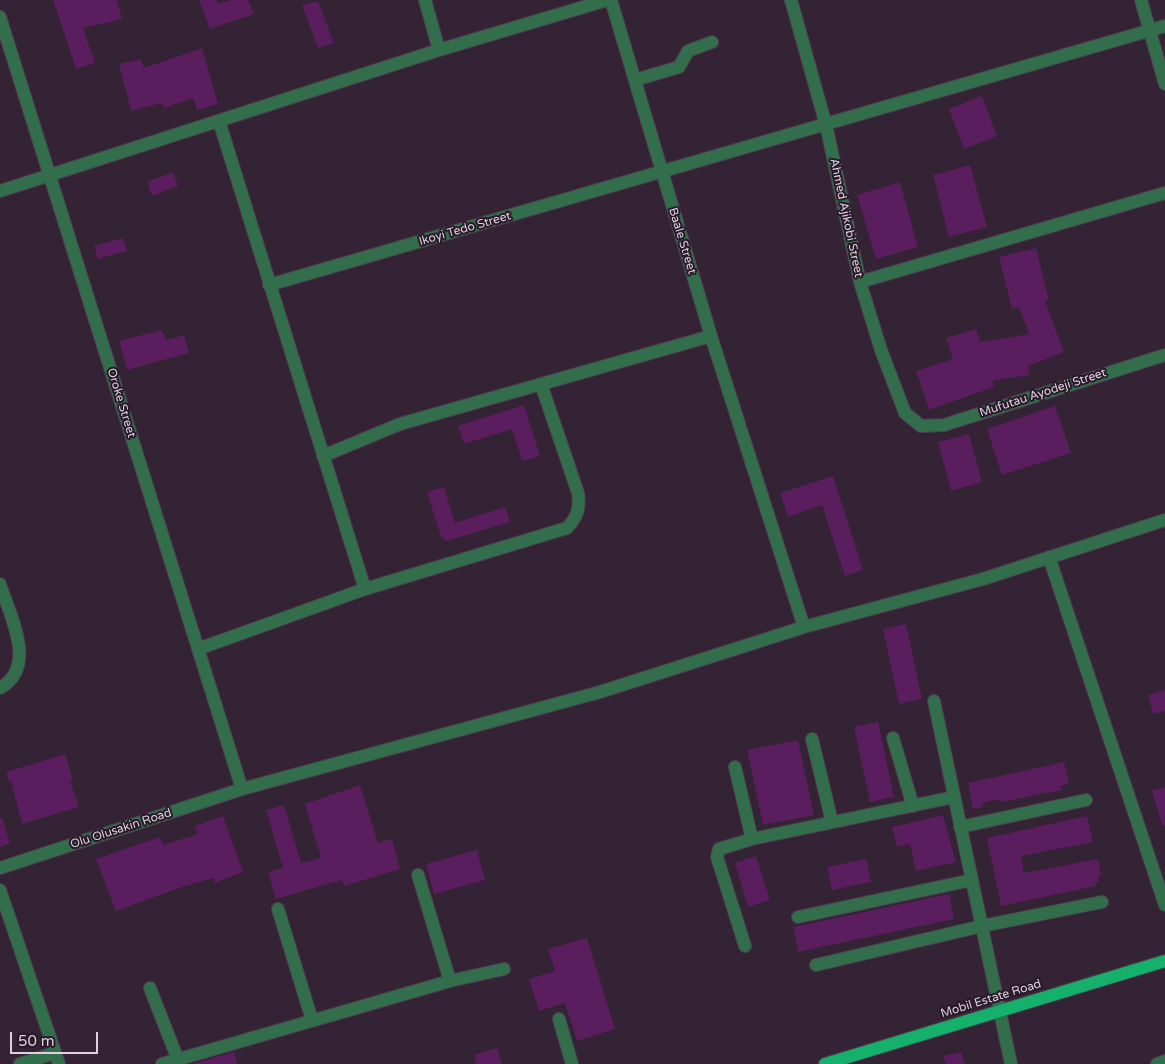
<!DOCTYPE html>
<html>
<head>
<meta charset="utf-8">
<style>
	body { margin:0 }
	#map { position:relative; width:1165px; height:1064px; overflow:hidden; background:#332334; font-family:"Varela Round",sans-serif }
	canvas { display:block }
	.scale { position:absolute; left:10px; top:1032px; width:88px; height:22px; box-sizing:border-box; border:2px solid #dcd1dc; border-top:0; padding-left:6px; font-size:15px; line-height:18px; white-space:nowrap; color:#dcd1dc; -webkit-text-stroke:4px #29192a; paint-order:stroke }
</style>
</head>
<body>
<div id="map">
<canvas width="1165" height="1064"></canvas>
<div class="scale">50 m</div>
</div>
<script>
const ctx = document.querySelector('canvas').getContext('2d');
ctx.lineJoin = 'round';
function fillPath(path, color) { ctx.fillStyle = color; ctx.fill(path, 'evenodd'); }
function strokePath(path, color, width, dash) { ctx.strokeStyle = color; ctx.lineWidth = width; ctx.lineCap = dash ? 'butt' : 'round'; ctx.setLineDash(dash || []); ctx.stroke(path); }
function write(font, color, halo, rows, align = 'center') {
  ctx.font = font + ' "Varela Round",sans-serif'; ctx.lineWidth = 4; ctx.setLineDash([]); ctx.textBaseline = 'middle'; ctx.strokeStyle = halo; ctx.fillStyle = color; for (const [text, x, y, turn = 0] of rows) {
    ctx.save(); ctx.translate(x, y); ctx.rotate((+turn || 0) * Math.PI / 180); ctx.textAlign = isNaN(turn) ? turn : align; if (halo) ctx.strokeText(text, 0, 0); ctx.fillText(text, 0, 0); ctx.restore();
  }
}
fillPath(new Path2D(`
	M53,0h64l5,19 -39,9 12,35 -19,6z
	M199,0h18l1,4 13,-4h17l6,14 -44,15z
	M318,1l16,42 -16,5 -16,-43z
	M202,48l16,56 -21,6 -4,-12 -29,10 -2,-5 -31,8 -12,-47 22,-5 3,9z
	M982,96l15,40 -33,13 -15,-40z
	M970,165l17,62 -38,10 -16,-62z
	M173,172l5,14 -26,10 -5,-14z
	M900,182l18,65 -42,12 -19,-64z
	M123,238l4,13 -29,8 -4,-13z
	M1036,248l13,52 -4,1 19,51 -36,14 2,9 -38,6 2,6 -65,23 -13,-39 37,-12 -7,-21 30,-9 4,13 49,-8 -10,-27 -7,2 -13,-52z
	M161,330l6,10 17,-5 5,18 -62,17 -8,-29z
	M524,405l16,51 -18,5 -10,-32 -48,15 -6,-18z
	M1055,406l16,47 -69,22 -15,-46z
	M969,434l13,48 -31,9 -13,-49z
	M833,476l30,94 -18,6 -23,-71 -34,12 -8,-24z
	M444,487l11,36 50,-16 5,15 -63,19 -6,-4 -14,-45z
	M906,624l16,75 -23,5 -16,-75z
	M1165,690v21l-12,3 -5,-19z
	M878,722l16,75 -24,5 -16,-75z
	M798,740l16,75 -51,10 -16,-75z
	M65,754l8,26 -3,1 9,26 -57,17 -11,-43 -2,1 -3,-10z
	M1064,762l5,22 -8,2 1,4 -61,12 -1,-3 -18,4 1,4 -10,2 -5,-26z
	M360,785l18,58 14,-4 8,30 -56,17 -2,-6 -66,19 -8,-27 15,-4 -17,-58 18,-5 17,58 20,-5 -16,-54z
	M1165,787v38h-3l-10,-35z
	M943,815l13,47 -40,9 -6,-27 -13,3 -5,-20z
	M223,816l20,56 -28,11 -2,-5 -31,9 -66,24 -20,-52 64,-22 3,8 35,-11 -3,-8z
	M1087,816l6,26 -72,14 3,17 74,-14 3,17 -3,1 1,5h-4l1,4 -95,20 -14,-68z
	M0,818h2l8,25 -10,4z
	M477,850l8,30 -51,14 -8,-30z
	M756,856l14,44 -22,7 -13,-44z
	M866,859l5,23 -39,8 -5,-23z
	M949,894l5,25 -156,33 -5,-25z
	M587,938l28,91 -38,12 -12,-38 -26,8 -10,-32 26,-8 -7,-22z
	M497,1048l5,16h-26l-2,-9z
	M234,1052l3,12h-42v-1z
	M961,1052l4,12h-19l-3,-8z`), '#5a1d5d');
const minor = new Path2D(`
	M425,0l14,50
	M611,0l100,336 93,291
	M791,0l35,125 34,157 21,68 24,63 16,13 23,-1 221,-70
	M1141,0l24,84
	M0,17l242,772
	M635,80l44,-13 9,-16 24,-9
	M0,191l439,-141 168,-50
	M860,282l305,-89
	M269,285l896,-259
	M323,456l77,-32 311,-88
	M1049,557l116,348
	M0,584c10,32 38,83 0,104
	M365,589l202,-61c11,-12 13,-20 11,-35l-37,-109
	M198,649l167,-60 -146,-468
	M934,701l77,363
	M893,738l20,68
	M812,739l20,83
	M735,767l17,72
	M960,827l126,-27
	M0,868l242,-79 358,-97 204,-65 179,-48 182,-59
	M418,875l32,106
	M0,890l59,174
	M278,909l34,111
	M798,917l174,-37
	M745,946l-28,-89 2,-8 33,-10 202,-42
	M816,965l166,-39 120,-24
	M150,988l28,72
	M559,1019l13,45
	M20,1064l35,-11
	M162,1064l288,-83 54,-12
	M1157,1064l8,-3`);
const major = new Path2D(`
	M825,1064l340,-103`);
strokePath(minor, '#4e3f4f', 14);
strokePath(major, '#4e3f4f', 14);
strokePath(minor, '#326d4c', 12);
strokePath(major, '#14b06c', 12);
write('12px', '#dcd1dc', '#29192a', [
	["Ahmed Ajikobi Street",846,218,78],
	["Ikoyi Tedo Street",465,229,-16],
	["Baale Street",682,241,73],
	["Mufutau Ayodeji Street",1043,393,-18],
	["Oroke Street",121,403,73],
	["Olu Olusakin Road",121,829,-18],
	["Mobil Estate Road",991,999,-17]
]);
</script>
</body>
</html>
